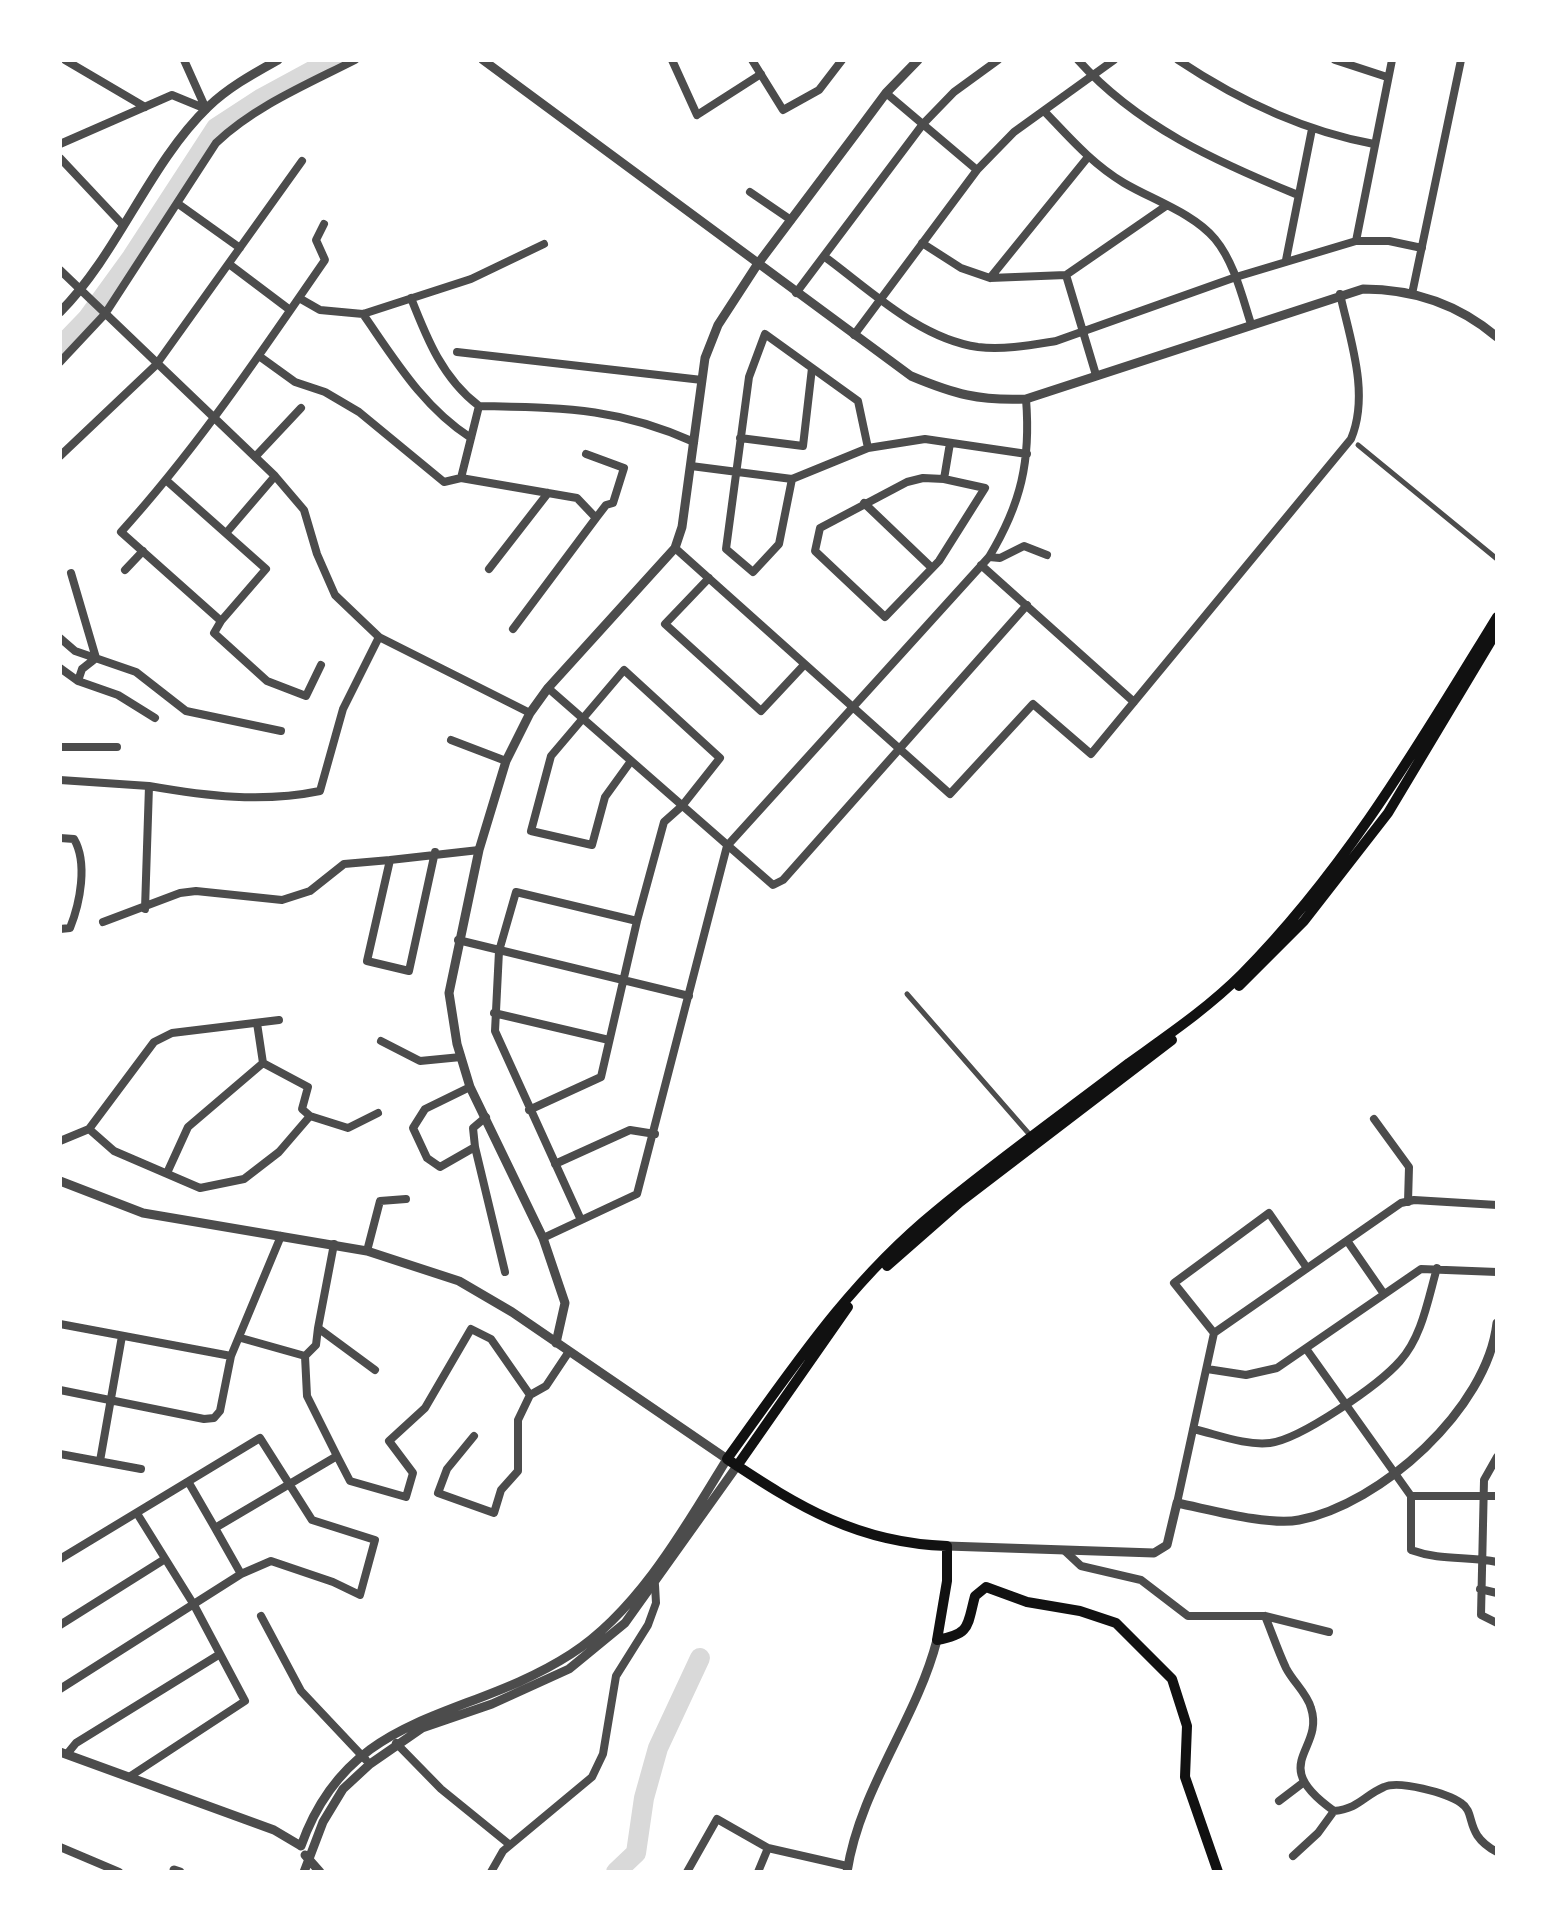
<!DOCTYPE html>
<html>
<head>
<meta charset="utf-8">
<style>
	body { margin:0 }
	#map { position:relative; width:1557px; height:1932px; overflow:hidden; background:#fff; font-family:"Source Serif 4",serif }
	canvas { display:block }
	.frame { position:absolute; inset:0; border:62px solid #fff; pointer-events:none }
</style>
</head>
<body>
<div id="map">
<canvas width="1557" height="1932"></canvas>
<div class="frame"></div>
</div>
<script>
const ctx = document.querySelector('canvas').getContext('2d');
ctx.lineJoin = 'round';
function strokePath(path, color, width, dash) { ctx.strokeStyle = color; ctx.lineWidth = width; ctx.lineCap = dash ? 'butt' : 'round'; ctx.setLineDash(dash || []); ctx.stroke(path); }
strokePath(new Path2D(`
	M60,347l27,-28 45,-62 84,-129 46,-30 70,-38
	M616,1872l20,-19 8,-55 14,-50 42,-90`), '#d9d9d9', 20);
strokePath(new Path2D(`
	M1358,445l139,114
	M907,994l123,141`), '#4c4c4c', 5);
strokePath(new Path2D(`
	M65,60l80,47
	M184,60l22,49
	M672,60l25,55 64,-41
	M752,60l31,50 36,-20 23,-30
	M1078,60c59,66 139,102 220,135
	M1178,60c60,40 125,71 196,84
	M1335,60l52,17
	M886,93l91,77
	M1044,111c25,26 48,53 80,72 29,17 69,30 91,56 19,23 27,57 36,85
	M60,144l112,-49 34,14
	M60,158l63,67
	M750,192l41,28
	M177,203l63,45
	M1356,241l36,-181
	M922,243l39,25 29,10 76,-3 100,-69
	M825,257c45,33 95,82 153,90 26,3 53,-2 78,-6l180,-64 120,-36h33l33,7
	M1286,260l26,-131
	M229,264l61,46
	M60,270l215,206 29,34 13,44 18,41 44,42 151,76
	M1066,275l30,100
	M990,278l98,-121
	M796,293l127,-169 31,-32 44,-32
	M1412,294l49,-234
	M299,298l21,12 43,4 108,-35 73,-35
	M411,298c16,41 32,81 68,108 84,2 137,1 215,36
	M363,314c32,46 60,93 108,124
	M854,335l123,-165 37,-38 100,-72
	M457,352l245,28
	M259,356l36,26 30,10 34,20 85,70 17,-4 116,20 19,20 -83,111
	M60,362l45,-48 111,-171c39,-37 92,-59 139,-83
	M740,438l63,8 9,-78
	M586,454l38,14 -11,35 -7,2 -10,13
	M60,456l96,-91 146,-204
	M255,457l46,-49
	M691,466l101,13 76,-31 57,-9 102,15
	M461,478l18,-72
	M792,479l-13,65 -26,28 -27,-23 23,-172 16,-43 93,67 10,47
	M944,479l-21,-1 -16,4 -87,46 -5,23 70,66 54,-56 46,-73 -41,-9 6,-36
	M167,481l99,88 -45,52 -100,-89c77,-85 139,-178 204,-272l-9,-20 8,-16
	M864,503l68,65
	M227,532l48,-56
	M675,548l275,246 83,-90 58,50 260,-315c19,-45 -1,-100 -11,-145
	M989,557l11,1 24,-12 23,9
	M981,565l153,137
	M489,569l59,-76
	M125,570l18,-19
	M709,578l-44,46 96,87 43,-46
	M221,621l-7,12 53,48 39,15 15,-31
	M60,638l15,13 61,21 50,39 95,20
	M60,668l18,13 4,-12 14,-11 -25,-85
	M78,681l40,14 37,23
	M548,688l225,197 10,-5 244,-275
	M451,740l55,21
	M60,747h57
	M60,780l89,6
	M60,838l14,1c14,24 6,64 -4,89l-10,1
	M435,852l-26,119 -42,-10 23,-101 89,-10
	M145,909l4,-123c57,10 113,17 171,5l23,-82 36,-72
	M103,922l77,-29 16,-2 86,9 28,-9 34,-27 46,-4
	M458,940l231,56
	M494,1013l115,27
	M257,1023l6,40 45,24 -6,22 8,7
	M381,1041l39,20 41,-4
	M470,1087l-45,22 -12,19 14,30 13,9 35,-20
	M529,1110l72,-33 36,-156 27,-99 18,-16 38,-48 -96,-88 -73,86 -20,75 61,14 13,-48 26,-36
	M486,1117l-13,11 2,19 30,125
	M1374,1119l35,48 -1,35
	M89,1129l25,22 86,37 44,-9 35,-27 31,-36 38,12 30,-15
	M60,1141l29,-12 65,-87 18,-9 107,-13
	M555,1164l75,-34 25,4
	M167,1173l21,-46 75,-64
	M581,1220l-86,-189 4,-80 17,-59 121,29
	M543,1238l94,-44 90,-348 262,-289c32,-53 42,-96 37,-158
	M1348,1242l36,52
	M334,1244l-16,84 57,42
	M367,1251l13,-50 26,-2
	M60,1324l171,32
	M1214,1333l-40,-50 95,-70 38,55
	M241,1338l64,18 2,40 30,60
	M1307,1350l104,146h86
	M305,1356l11,-11 2,-17
	M1207,1369l39,6 31,-7 144,-99 76,3
	M60,1390l144,29 10,-1 6,-7 11,-55 50,-120
	M1193,1429c23,5 53,17 77,14 31,-4 109,-58 130,-82 22,-24 28,-62 37,-93
	M474,1436l-27,33 -9,24 56,20 7,-23 17,-19v-51l12,-25
	M60,1454l81,15
	M1497,1457l-13,23 -3,135 16,8
	M100,1461l22,-125
	M189,1483l26,45
	M1411,1496v54c30,11 56,6 86,12
	M1177,1503l37,-170 187,-130 13,-3 83,5
	M1065,1551l16,15 60,14 47,36h77l64,16
	M60,1559l200,-121 52,82 63,20 -15,55 -27,-13 -62,-21 -30,13
	M1480,1589l17,4
	M261,1616l40,75 65,69
	M1265,1616c7,17 13,35 21,52 7,14 21,25 25,40 14,43 -45,55 23,103 26,-3 29,-15 50,-24 15,-7 63,6 77,16 16,10 2,31 36,49
	M60,1625l105,-66
	M60,1689l181,-115 -26,-46 122,-72 13,25 56,16 7,-24 -24,-32 36,-33 46,-79 20,10 39,56 16,-9 22,-33
	M396,1743l45,46 69,56
	M67,1754l9,-11 144,-89
	M129,1777l116,-76 -51,-96 -56,-90
	M1279,1801l25,-19
	M60,1847l59,25
	M1293,1856l25,-23 16,-22
	M491,1872l12,-21 89,-74 11,-23 13,-78 32,-51 8,-22 -1,-18
	M687,1872l30,-53 51,29 79,18
	M758,1872l10,-24`), '#4c4c4c', 8);
strokePath(new Path2D(`
	M483,60l428,316c43,18 68,25 115,23l337,-110c51,0 95,15 134,48
	M60,312c58,-58 89,-148 148,-205 21,-20 45,-33 70,-47
	M60,1181l83,32 224,38 92,30 53,31 215,147c-41,67 -89,152 -156,195 -105,68 -221,54 -270,192
	M556,1343l9,-40 -22,-65 -73,-151 -13,-43 -8,-51 30,-143 27,-89 24,-48 18,-25 127,-140 7,-21 23,-169 13,-33 39,-60 100,-133 29,-39 32,-33
	M947,1546l207,7 13,-8 10,-42c31,6 91,23 122,17 82,-16 188,-111 198,-197
	M60,1752l214,78 27,16
	M305,1855l15,17
	M174,1870l6,2
	M304,1872l19,-50 20,-33 27,-25 52,-36 70,-24 77,-35 56,-46 112,-157
	M847,1872c13,-84 69,-151 90,-232`), '#4c4c4c', 9);
strokePath(new Path2D(`
	M1239,986l65,-65 84,-108 109,-182
	M887,1266l73,-64 212,-162
	M737,1466l111,-159
	M1218,1872l-33,-95 2,-51 -15,-47 -56,-56 -36,-12 -53,-9 -41,-15 -11,9c-8,30 -4,38 -38,44l10,-59v-35c-89,-3 -148,-39 -220,-87 65,-90 122,-177 209,-248 63,-52 129,-99 193,-148 39,-28 79,-55 113,-89 105,-106 178,-232 255,-357`), '#111', 10);
</script>
</body>
</html>
